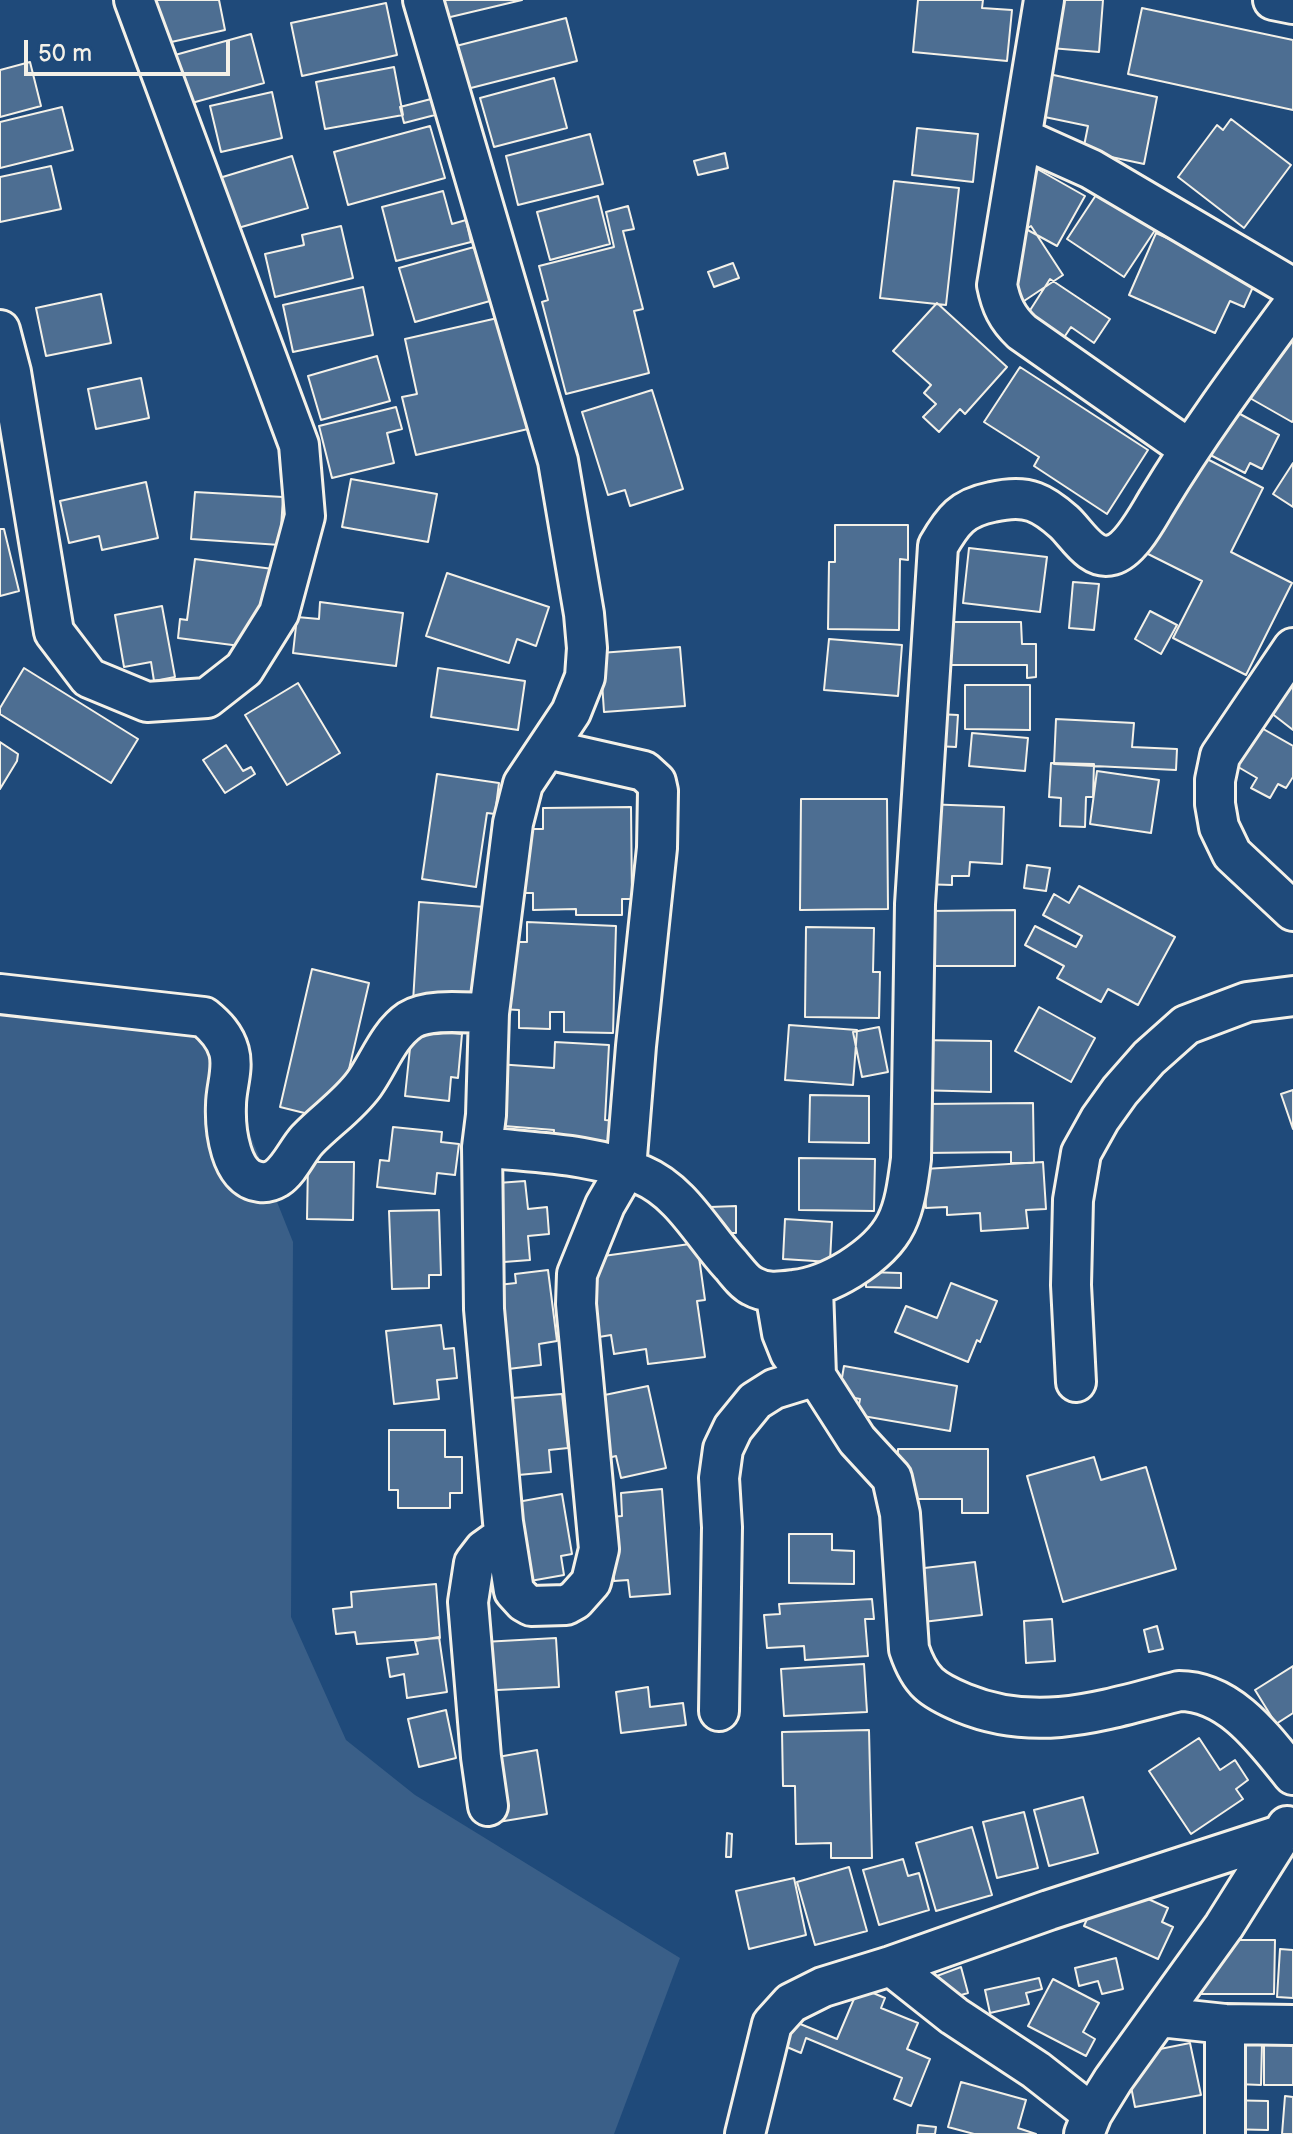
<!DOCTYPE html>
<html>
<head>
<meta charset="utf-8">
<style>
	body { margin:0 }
	#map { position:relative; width:1293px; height:2134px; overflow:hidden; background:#1f4a7a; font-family:"Balsamiq Sans",sans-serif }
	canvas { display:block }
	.scale { position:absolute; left:24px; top:40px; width:206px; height:36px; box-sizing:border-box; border:4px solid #f4f1e8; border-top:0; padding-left:10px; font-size:24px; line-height:28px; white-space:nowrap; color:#f4f1e8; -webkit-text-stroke:6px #1f4a7a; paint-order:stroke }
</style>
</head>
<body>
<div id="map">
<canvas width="1293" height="2134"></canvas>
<div class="scale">50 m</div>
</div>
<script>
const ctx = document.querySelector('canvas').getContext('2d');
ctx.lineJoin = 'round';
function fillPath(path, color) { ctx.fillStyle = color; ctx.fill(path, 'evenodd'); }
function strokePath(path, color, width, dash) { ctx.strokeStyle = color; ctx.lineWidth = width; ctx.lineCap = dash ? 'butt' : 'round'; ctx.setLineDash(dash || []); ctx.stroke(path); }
fillPath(new Path2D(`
	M0,987l204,32 89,223 -2,375 55,123 69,55 265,163 -66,176h-614z`), '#3a5f88');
const building = new Path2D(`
	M152,0h67l6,30 -67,15z
	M437,0h85l-80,19z
	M918,0h65l-1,8 30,2 -5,51 -94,-9z
	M1029,0h74l-4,52 -73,-6z
	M386,3l11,52 -95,21 -11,-53z
	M1142,8l151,32v70l-165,-36z
	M566,18l11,43 -110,28 -11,-43z
	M251,34l13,49 -76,21 -13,-49z
	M30,62l11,44 -41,11v-47z
	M394,67l9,48 -78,14 -9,-47z
	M1044,73l113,24 -13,67 -61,-13 5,-25 -53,-11z
	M554,78l13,50 -73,19 -14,-49z
	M272,92l10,46 -61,14 -11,-46z
	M431,99l4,16 -31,8 -4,-16z
	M62,107l11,43 -73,18v-46z
	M1231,119l60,46 -47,63 -66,-51 39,-52 6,5z
	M430,126l15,52 -97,27 -14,-53z
	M917,128l61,6 -5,48 -61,-7z
	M590,134l13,50 -85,21 -12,-49z
	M725,153l3,15 -30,7 -4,-14z
	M292,156l16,52 -77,22 -15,-51z
	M51,166l10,43 -61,13v-45z
	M1032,166l53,30 -28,50 -53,-29z
	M894,181l65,7 -13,117 -66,-7z
	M1100,189l75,11 -51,77 -57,-38z
	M443,191l9,33 14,-4 5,22 -75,19 -14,-54z
	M598,196l12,48 -60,16 -13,-48z
	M628,206l6,23 -11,2 20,78 -9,2 15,62 -83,21 -24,-92 6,-2 -9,-34 75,-19 -8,-35z
	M341,226l12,52 -78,19 -10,-43 39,-9 -2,-10z
	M1031,226l32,49 -48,32 -18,-59z
	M1156,233l101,45 -13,29 -14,-6 -15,32 -86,-38z
	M474,247l16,54 -75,21 -16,-54z
	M733,263l6,15 -25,9 -6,-15z
	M1050,279l60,40 -16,24 -23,-16 -8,12 -36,-24z
	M363,287l10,48 -80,17 -10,-47z
	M101,294l10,49 -65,13 -10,-48z
	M937,303l70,64 -42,47 -5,-5 -21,23 -16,-15 13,-13 -12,-11 7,-8 -38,-34z
	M1293,311v109l-1,2 -58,-33z
	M502,317l26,112 -112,26 -14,-58 15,-3 -12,-55z
	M377,356l13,45 -69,19 -13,-44z
	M1020,367l128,83 -41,64 -73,-48 5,-9 -55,-35z
	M141,378l8,40 -53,11 -8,-40z
	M652,390l31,99 -53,17 -5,-16 -17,5 -26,-83z
	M1216,401l63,34 -17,34 -12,-6 -5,10 -52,-27z
	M396,407l6,22 -15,4 7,30 -62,15 -13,-52z
	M1184,447l79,41 -32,64 61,31 -46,92 -73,-37 29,-57 -72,-36z
	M1293,463v44l-20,-13z
	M351,479l86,15 -9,48 -86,-15z
	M146,482l12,56 -56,12 -3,-14 -30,7 -9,-42z
	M195,492l88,5 -3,48 -89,-6z
	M835,525h73v35l-8,-1 -1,71 -71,-1 1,-67h6z
	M0,529h4l15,62 -19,5z
	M969,548l78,9 -7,55 -77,-9z
	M195,559l78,10 -9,65 -16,13 -70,-9 2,-19 7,1z
	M447,573l102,34 -13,39 -19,-7 -8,24 -83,-27z
	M1073,582l26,2 -5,46 -25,-2z
	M320,602l83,11 -7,53 -103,-13 4,-36 22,2z
	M162,606l13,71 -21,4 -3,-19 -27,5 -9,-52z
	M1150,611l27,14 -16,29 -26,-15z
	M946,622h75l1,22h14v33l-9,1v-13h-81z
	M829,639l73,6 -4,51 -74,-6z
	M680,647l5,59 -81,6 -4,-59z
	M1293,666v64l-36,-28z
	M24,668l114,71 -27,44 -111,-69v-6z
	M438,668l87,13 -7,49 -87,-13z
	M298,683l42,70 -53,32 -42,-70z
	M965,685h65v45l-65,-1z
	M938,714l20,1 -2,32 -20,-1z
	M1056,719l78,4 -2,24 45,2 -1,21 -122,-6z
	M1251,722l42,24v31l-7,11 -8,-4 -8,14 -19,-10 6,-10 -29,-17z
	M972,733l56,5 -3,33 -56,-5z
	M0,742l18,12 -1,7 -17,28z
	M226,745l17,26 8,-4 4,7 -30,19 -22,-33z
	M1051,763l43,1 -1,33h-7l-1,30 -25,-1 1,-28 -12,-1z
	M1097,771l62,9 -8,53 -61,-9z
	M437,774l62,9 -4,31 -8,-1 -11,74 -54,-8z
	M801,799h86l1,110 -88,1z
	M924,804l80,3 -2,57 -32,-2 -1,14h-17v9l-31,-1z
	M631,807l1,92h-10v16h-46v-6l-43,1v-17h-19l-1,-18h14l-1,-46h17v-21z
	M1027,865l23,3 -4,23 -22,-3z
	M1079,886l96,51 -37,68 -30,-16 -7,13 -44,-24 7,-12 -39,-21 10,-19 41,21 6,-11 -39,-21 11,-21 15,9z
	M419,902l66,5 -3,42 -5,-1 -4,58 -60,-4z
	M1015,910v56h-85l-1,-55z
	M527,922l89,4 -3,107 -49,-1v-20h-14v17l-31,-1v-18l-20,-1v-19h13l1,-48h14z
	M806,927l68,1 -1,44h7l-1,46 -74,-1z
	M312,969l57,14 -32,138 -57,-14z
	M1039,1007l56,31 -24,44 -56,-31z
	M789,1025l68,5 -4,55 -68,-5z
	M879,1027l9,45 -26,5 -9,-45z
	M412,1029l50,5 -4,44 -7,-1 -2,24 -44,-5z
	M915,1040l76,1v51l-77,-2z
	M555,1042l54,3 -4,75 13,1 -1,30 -64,-4 1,-17 -50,-4 -7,-62 57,4z
	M1293,1090v39l-12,-35z
	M810,1095l59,1v47l-60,-1z
	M1033,1103l1,60h-23v-11l-86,1 -1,-49z
	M393,1127l49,5 -1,10 18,2 -4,31 -18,-2 -2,21 -58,-7 3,-27 9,1z
	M799,1158l76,1 -1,52 -75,-1z
	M308,1162h46l-1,58 -46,-1z
	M1043,1162l3,47 -20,1 2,18 -47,3 -1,-18 -33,2v-8l-21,1 -2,-39z
	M525,1181l3,28 19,-2 2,27 -21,2 2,24 -39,3 -7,-79z
	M736,1206v27h-26v-26z
	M439,1210l2,65h-12v13l-37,1 -3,-78z
	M785,1219l47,3 -2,40 -47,-3z
	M697,1243l8,57 -8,1 8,56 -57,7 -2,-15 -32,5 -3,-19 -12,2 -10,-79z
	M548,1270l9,71 -18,3 2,21 -41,5 -11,-84 27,-3 -1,-9z
	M866,1272l35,1v15l-35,-1z
	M951,1283l46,18 -17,41 -3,-2 -9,22 -73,-30 11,-26 31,12z
	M441,1325l3,24 10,-1 3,30 -20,2 2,19 -45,5 -8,-73z
	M844,1366l113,20 -7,45 -93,-16 3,-16 -21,-4z
	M648,1386l18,82 -45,10 -5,-22 -8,2 -13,-61z
	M562,1394l6,54 -19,2 2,22 -44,4 -8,-77z
	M389,1430h56v27h17v36h-12v15h-52v-18h-9z
	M898,1449h90v64h-26v-14h-56l-9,-20z
	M1094,1457l7,23 45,-13 30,102 -113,33 -36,-126z
	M662,1489l8,105 -40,3 -2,-17 -14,1 -5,-64 13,-1 -1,-23z
	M562,1494l10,60 -11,2 3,19 -45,8 -13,-79z
	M789,1534h43v16l22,1v33l-65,-1z
	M975,1562l7,53 -76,9 -7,-53z
	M436,1584l4,54 -83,6 -2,-12 -19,2 -3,-25 19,-2 -1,-15z
	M872,1599l2,20h-9l3,37 -63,4 -1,-14 -37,2 -3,-33 16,-1 -1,-10z
	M1052,1619l3,42 -29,2 -2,-42z
	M1157,1626l6,23 -14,3 -5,-22z
	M439,1637l8,55 -40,6 -3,-24 -14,3 -3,-19 31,-4 -3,-13z
	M556,1638l3,49 -82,4 6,-49z
	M864,1664l3,48 -83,4 -3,-47z
	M1293,1666v47l-17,11 -21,-34z
	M648,1687l2,20 33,-4 3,22 -65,8 -5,-41z
	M446,1710l10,48 -37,9 -11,-48z
	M869,1730l3,128h-41v-15l-35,1 -1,-58h-12l-1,-54z
	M1199,1738l21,32 15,-10 13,20 -12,9 7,10 -52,35 -42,-63z
	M537,1750l10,64 -67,11 -10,-63z
	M1083,1797l15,56 -49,13 -15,-56z
	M1024,1812l14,56 -41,10 -14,-56z
	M972,1827l20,68 -56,16 -20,-68z
	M727,1833l5,1 -1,23h-5z
	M903,1859l5,17 11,-3 10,37 -50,15 -16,-55z
	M849,1867l18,64 -52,14 -18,-63z
	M794,1878l12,57 -57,14 -13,-58z
	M1104,1879l64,29 -6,14 11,5 -15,32 -74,-33z
	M1198,1940h77l-1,54h-76z
	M1280,1949l13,1v48l-16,-1z
	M1116,1958l7,31 -21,5 -4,-13 -19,5 -4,-18z
	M961,1967l7,26 -27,8 -7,-24z
	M1039,1978l3,11 -16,4 3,11 -39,9 -5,-23z
	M1053,1979l46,24 -16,29 12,7 -9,17 -58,-30z
	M859,1987l26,11 -4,10 37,15 -11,26 23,10 -19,47 -17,-7 8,-21 -96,-40 -5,15 -40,-17 10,-24 66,27z
	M1264,2039l29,1v45h-29z
	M1190,2043l11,52 -66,12 -10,-51z
	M1213,2044l49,1 -1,40 -49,-2z
	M961,2082l65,18 -8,28 18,6h-62l-26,-7z
	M1285,2096l8,1v37h-11z
	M1223,2100l45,1v29l-45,-1z
	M918,2125l18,2 -1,7h-18z`);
fillPath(building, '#4d6e92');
strokePath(building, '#f4f1e8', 2);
const minor = new Path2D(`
	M423,0l135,461 26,153 3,34 -2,29 -14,35 -48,72 -10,39 -24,190 -3,102 -4,32 2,162 19,213 11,69 10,11 7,4 35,-1 9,-5 16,-18 8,-33 -23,-245 1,-30 28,-69 21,-36 10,-123 21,-198 1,-57 -2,-9 -12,-11 -97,-22
	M1044,0l-47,285c4,20 10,33 25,47l167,117
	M1273,0l20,4
	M1022,138l69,31 202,119
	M0,330l11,42 43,260 35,46 58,24 60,-4 37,-29 35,-56 26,-97 -6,-71 -165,-445
	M1293,648l-73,108 -5,24v24l4,23 13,27 61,57
	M0,994l204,23c11,9 21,19 25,34 5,18 -3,36 -3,54 -1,24 4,74 34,77 6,1 12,-1 17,-4 13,-9 20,-27 30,-38 19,-20 41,-34 57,-56 15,-21 24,-49 46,-64 19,-12 57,-7 79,-7
	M482,1147c53,6 111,6 160,28 40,17 61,60 89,90 6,7 13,17 21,21 14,8 27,6 42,4 20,-2 38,-10 56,-21 49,-31 54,-55 61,-110l4,-255 23,-358c15,-26 24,-38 54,-44 13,-3 29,-5 42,0 11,4 21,12 30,20 13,12 27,39 48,33 19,-5 36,-39 46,-55 41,-68 88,-131 135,-195
	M813,1288l3,88
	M775,1292l7,41 8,20 10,14 16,9 41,64 35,38 8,36 9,135c11,33 23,41 54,54 75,31 142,7 216,-12 51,0 85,48 114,84
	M1076,1382l-5,-97 2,-85 8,-47 19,-34 20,-28 29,-33 37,-33 61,-23 46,-6
	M719,1711l3,-184 -3,-49 4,-29 10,-21 22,-27 19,-12 42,-13
	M488,1806l-7,-49 -13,-155 6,-39 10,-13 21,-15
	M891,1966l63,50 82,54 56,44
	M1160,2017l65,7 68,1
	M1225,2024v110
	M745,2134l27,-110 19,-21 32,-16 68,-21 158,-56 231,-75
	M1084,2134l8,-20 21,-34 111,-154 63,-100`);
strokePath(minor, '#f4f1e8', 44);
strokePath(minor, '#1f4a7a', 38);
</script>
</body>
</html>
